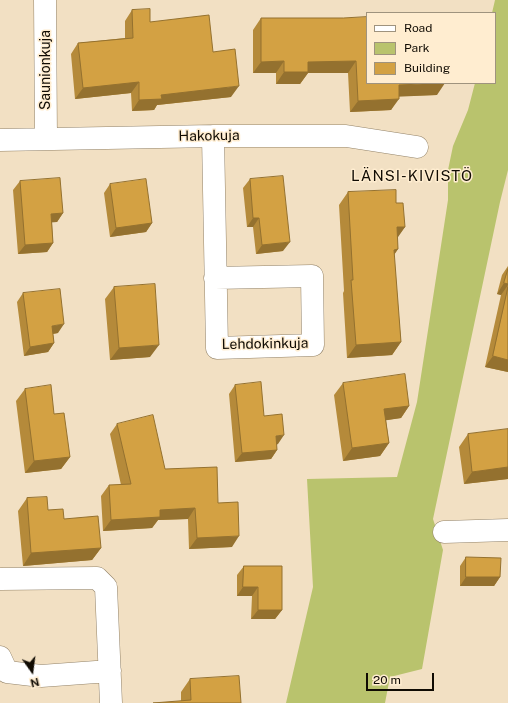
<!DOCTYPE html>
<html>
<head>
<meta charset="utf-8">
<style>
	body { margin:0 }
	#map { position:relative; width:508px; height:703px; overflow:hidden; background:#f2e0c3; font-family:"Public Sans",sans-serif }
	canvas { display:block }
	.legend { position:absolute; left:366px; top:12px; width:130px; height:72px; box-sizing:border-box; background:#ffedd0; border:1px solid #9f937e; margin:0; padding:5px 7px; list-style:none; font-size:12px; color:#100b03 }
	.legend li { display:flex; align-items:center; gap:8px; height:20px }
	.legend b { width:20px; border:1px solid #9f937e }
	.north { position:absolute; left:12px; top:651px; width:40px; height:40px; -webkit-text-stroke:3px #ffedd0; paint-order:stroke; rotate:166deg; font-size:11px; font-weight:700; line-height:16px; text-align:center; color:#100b03 }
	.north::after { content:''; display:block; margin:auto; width:14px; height:18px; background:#100b03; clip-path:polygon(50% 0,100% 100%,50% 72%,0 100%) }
	.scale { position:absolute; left:366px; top:673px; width:68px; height:18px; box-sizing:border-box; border:2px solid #100b03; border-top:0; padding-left:5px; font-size:12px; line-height:14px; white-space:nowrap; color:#100b03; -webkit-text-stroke:3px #ffedd0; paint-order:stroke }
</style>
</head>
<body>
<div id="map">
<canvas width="508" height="703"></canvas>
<ul class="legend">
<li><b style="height:5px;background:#fff"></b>Road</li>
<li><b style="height:11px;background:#b9c36d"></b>Park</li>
<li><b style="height:11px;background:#d3a143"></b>Building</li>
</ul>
<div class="north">N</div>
<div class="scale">20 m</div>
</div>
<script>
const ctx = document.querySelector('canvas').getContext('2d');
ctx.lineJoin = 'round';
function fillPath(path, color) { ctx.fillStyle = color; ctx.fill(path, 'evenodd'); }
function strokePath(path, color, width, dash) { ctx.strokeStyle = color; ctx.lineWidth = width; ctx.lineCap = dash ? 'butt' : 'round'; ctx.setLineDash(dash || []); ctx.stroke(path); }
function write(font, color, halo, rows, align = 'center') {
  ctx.font = font + ' "Public Sans",sans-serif'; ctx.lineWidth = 3; ctx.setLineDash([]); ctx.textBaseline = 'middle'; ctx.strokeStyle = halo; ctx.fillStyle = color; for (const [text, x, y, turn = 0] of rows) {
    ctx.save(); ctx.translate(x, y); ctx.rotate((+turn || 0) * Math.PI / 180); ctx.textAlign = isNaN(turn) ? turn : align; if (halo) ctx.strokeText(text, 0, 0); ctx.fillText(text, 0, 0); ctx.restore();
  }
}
fillPath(new Path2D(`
	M495,0h13v170l-8,32 -67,317 10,31 -21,119 -32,8 -5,26h-99l27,-116 -6,-108 90,-2 20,-75 31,-202v-30l5,-24 15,-36 7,-27h20v-70h-3z`), '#b9c36d');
const minor = new Path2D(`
	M45,0l1,139
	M213,136l4,212 96,-3 -1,-69 -97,2
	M0,140l213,-4h133l71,11
	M444,532l64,-2
	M0,579l97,-1 9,9 5,116
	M0,657l7,15 34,4 69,-5`);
strokePath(minor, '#938369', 23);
strokePath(minor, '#fff', 22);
fillPath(new Path2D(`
	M132,10l18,12 63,30 18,45 -74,8 -3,5 -22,1 -1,-18 -56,6 -4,-45 7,-11 47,-5v-17z
	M261,18l176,77 -38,1 -8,14 -41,2 -2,-39h-40l-8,11h-24v-11h-23v-43z
	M250,179l33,72 -27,3 -3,-27h-6l-4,-39z
	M20,181l43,32 -6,9h-5l1,21 -6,9 -29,2 -5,-64z
	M110,184l42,39 -6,9 -36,5 -6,-44z
	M348,192l48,11 9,24 -8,10 1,12 -4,6 7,87 -9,13 -45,3 -4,-65 1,-2 -5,-86z
	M508,266v106l-23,-5 16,-72 -4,-1 5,-19z
	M114,287l36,70 -40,3 -5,-61z
	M23,293l35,40 -5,1 1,9 -6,9 -24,4 -7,-54z
	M343,383l66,23 -8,12 -15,2 3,23 -9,13 -37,5 -9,-66z
	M235,385l29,31 14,28 -2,1 1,5 -6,9 -36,3 -6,-68z
	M25,389l29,25 16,43 -9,12 -36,4 -9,-72z
	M117,424l48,45 53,34 14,44 -43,2 -1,-30 -30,1 -6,8 -49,3 -2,-35 8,-11h12l-11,-51z
	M508,429v50l-44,5 -5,-37 9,-13z
	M27,498l37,21 37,29 -9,12 -69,6 -5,-55z
	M466,557l34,20 -6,9h-34v-20z
	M244,566l38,44 -7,9h-24l1,-23h-15v-21z
	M190,679l51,24 -60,-2v-9z`), '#b58a3a');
fillPath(new Path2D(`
	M284,61l-8,12h-23l8,-11z
	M356,61l-8,12h-40l-8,11h-24l8,-12 24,-10z
	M139,82l-8,11 -56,6 8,-11z
	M445,83l-8,12 -46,2 8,-12z
	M239,86l-8,11 -74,8 -3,5 -22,1 7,-11 22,-5z
	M399,99l-8,11 -41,2 8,-11z
	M63,213l-6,9 -12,1 6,-9z
	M253,218h6l-6,9h-6z
	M152,223l-6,9 -36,5 6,-9z
	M397,227h8l-9,13z
	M290,242l-7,9 -27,3 6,-9z
	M53,243l-6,9 -29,2 7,-9z
	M398,249l-9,13 5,-12z
	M504,283l4,1v1l-7,10 -4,-1z
	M64,324l-6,9 -13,2 7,-9z
	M401,342l-9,13 -45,3 9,-13z
	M54,343l-6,9 -24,4 6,-9z
	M159,345l-9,12 -40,3 9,-12z
	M493,356l15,4v12l-23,-5z
	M409,406l-8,12 -26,4 9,-13z
	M284,435l-6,9 -9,1 7,-9z
	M389,443l-9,13 -37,5 9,-13z
	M277,450l-6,9 -36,3 7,-9z
	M70,457l-9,12 -36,4 9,-12z
	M508,467v12l-44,5 8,-12z
	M195,508l-7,11 -30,1 -6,8 -49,3 8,-11 49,-10z
	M239,536l-7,11 -43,2 8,-11z
	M101,548l-9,12 -69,6 8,-13z
	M466,577h34l-6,9h-34z
	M243,587h15l-6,9h-15z
	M258,610h24l-7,9h-24z`), '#94712f');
const building = new Path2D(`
	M150,9v13l59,-7 4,37 22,-3 4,37 -78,9 1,4 -23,1v-18l-56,6 -5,-45 55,-5 -1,-28z
	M367,17v66h78l-46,2v14l-41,2 -2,-40 -48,1v10h-24v-11l-23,1v-44h82z
	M283,176l7,66 -28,3 -3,-27h-6l-3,-39z
	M60,178l3,35 -12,1 2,29 -28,2 -5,-64z
	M146,179l6,44 -36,5 -6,-44z
	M396,190v13h7l2,24h-8l1,22 -4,1 7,92 -45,3 -5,-65h2l-5,-88z
	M508,269v15l-4,-1z
	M155,284l4,61 -40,3 -5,-61z
	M508,287v73l-15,-4z
	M60,289l4,35 -12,2 2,17 -24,4 -7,-54z
	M405,374l4,32 -25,3 5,34 -37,5 -9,-65z
	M261,382l3,34 18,-2 2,21 -8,1 1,14 -35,3 -7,-68z
	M51,385l3,29 10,-1 6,44 -36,4 -9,-72z
	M153,415l12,54 52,-2 1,36 20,-1 1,34 -42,2 -2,-30 -35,2v7l-49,3 -2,-35 22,-1 -14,-60z
	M508,429v38l-36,5 -4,-38z
	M47,497l1,13 15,-1 1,10 34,-3 3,32 -70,5 -4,-55z
	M466,557l35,1 -1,19h-34z
	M244,566h38v44h-24v-23h-15z
	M239,676l2,27h-88l38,-3 -1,-21z`);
fillPath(building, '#d3a143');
strokePath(building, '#94712f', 1);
write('14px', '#100b03', '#ffedd0', [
	["Saunionkuja",46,70,-90],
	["Hakokuja",209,136,-1],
	["Lehdokinkuja",265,344,-1]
]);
ctx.letterSpacing = '1px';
write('15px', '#100b03', '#ffedd0', [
	["LÄNSI-KIVISTÖ",412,176]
]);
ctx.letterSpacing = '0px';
</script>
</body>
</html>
